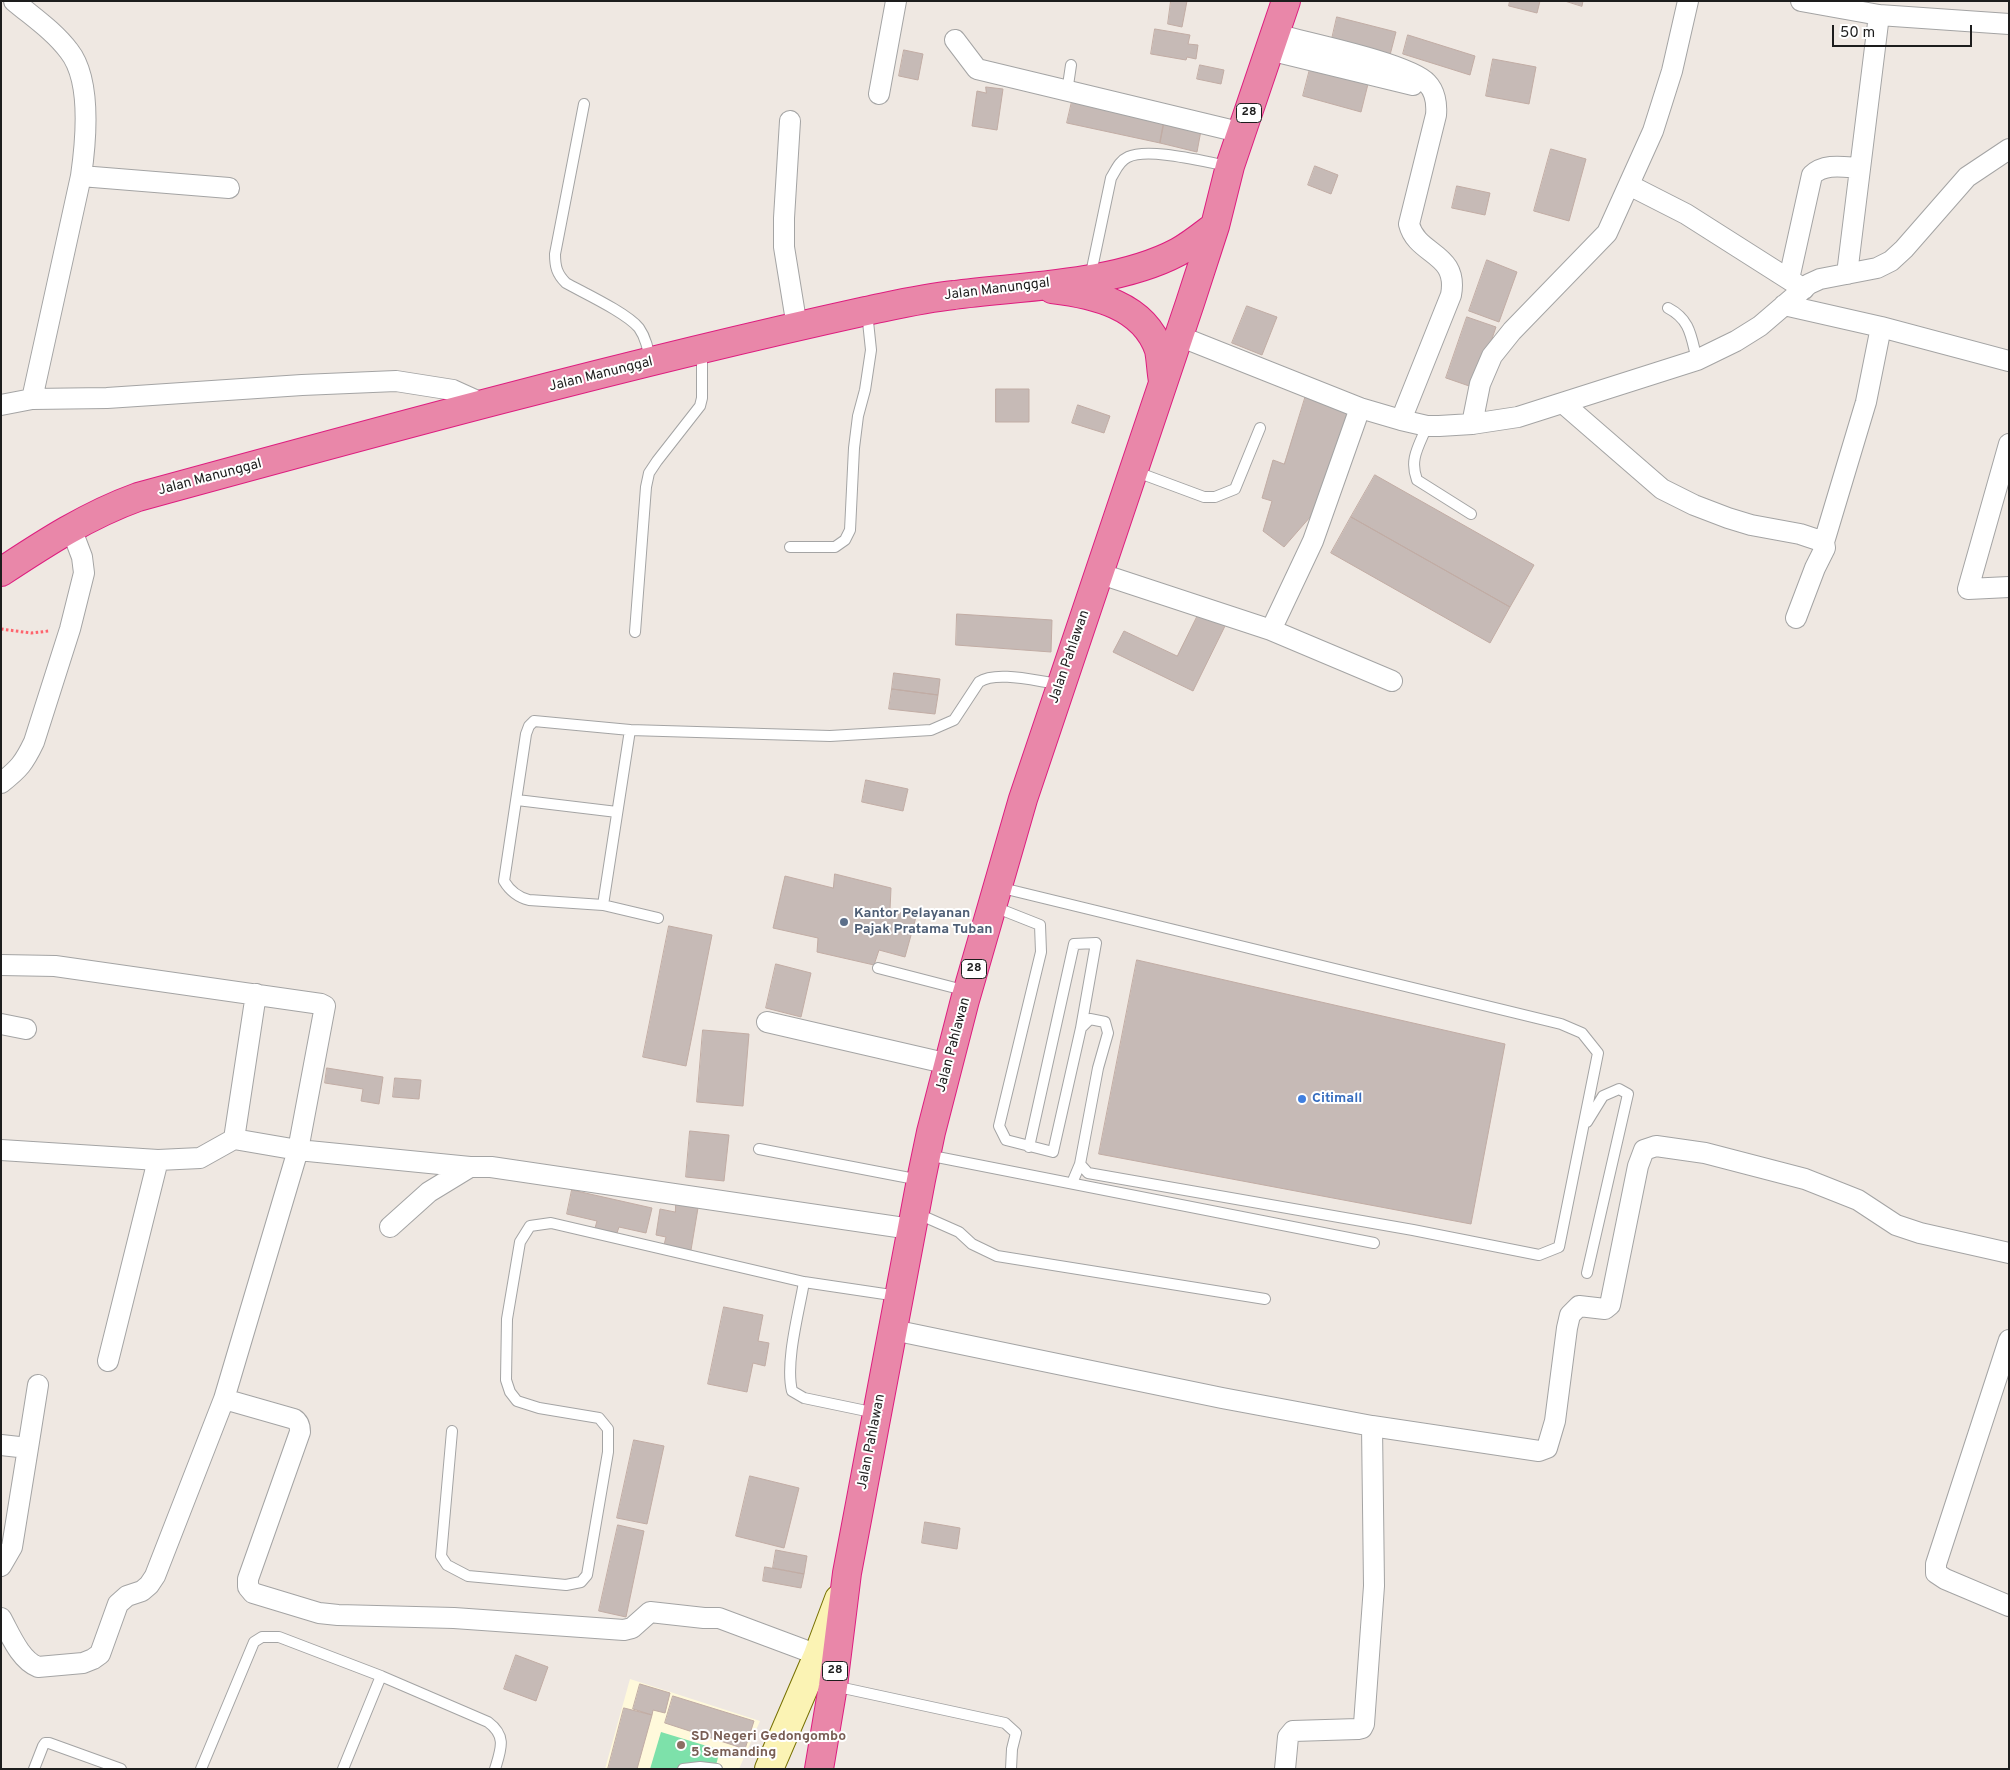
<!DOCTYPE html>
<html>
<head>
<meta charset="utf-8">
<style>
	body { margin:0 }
	#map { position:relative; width:2010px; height:1770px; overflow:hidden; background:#efe8e2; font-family:Overpass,sans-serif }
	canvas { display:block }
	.frame { position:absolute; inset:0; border:2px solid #1d1d1d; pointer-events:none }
	.scale { position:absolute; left:1832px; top:25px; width:140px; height:22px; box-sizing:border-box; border:2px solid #1d1d1d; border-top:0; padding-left:6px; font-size:15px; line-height:18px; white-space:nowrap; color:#1d1d1d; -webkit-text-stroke:4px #fff; paint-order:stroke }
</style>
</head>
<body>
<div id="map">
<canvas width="2010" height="1770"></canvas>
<div class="frame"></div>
<div class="scale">50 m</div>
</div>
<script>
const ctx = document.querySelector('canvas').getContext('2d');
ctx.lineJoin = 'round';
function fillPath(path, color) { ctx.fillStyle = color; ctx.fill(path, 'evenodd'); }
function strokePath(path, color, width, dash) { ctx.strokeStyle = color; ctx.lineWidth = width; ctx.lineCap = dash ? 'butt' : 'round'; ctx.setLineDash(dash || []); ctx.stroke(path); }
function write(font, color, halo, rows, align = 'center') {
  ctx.font = font + ' Overpass,sans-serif'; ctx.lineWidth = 4; ctx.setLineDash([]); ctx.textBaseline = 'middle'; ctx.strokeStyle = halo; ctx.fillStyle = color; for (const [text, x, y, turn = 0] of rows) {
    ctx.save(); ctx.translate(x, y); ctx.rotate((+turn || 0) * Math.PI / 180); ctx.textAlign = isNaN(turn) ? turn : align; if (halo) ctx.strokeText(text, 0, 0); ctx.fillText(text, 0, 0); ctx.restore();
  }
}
fillPath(new Path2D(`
	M630,1679l130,42 -21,48h-134z`), '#fff9db');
fillPath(new Path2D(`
	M661,1732l59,18 -5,19h-65z`), '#7de1aa');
const building = new Path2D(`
	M1171,1h16l-5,26 -14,-3z
	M1510,1h30l-3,12 -28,-7z
	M1565,1h18l-1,5z
	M1337,17l59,15 -6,23 -58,-16z
	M1155,29l35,6 -2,9 10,1 -2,14 -9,-2 -1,3 -35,-6z
	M1408,35l67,21 -5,19 -67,-21z
	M904,50l19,4 -5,26 -19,-4z
	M1493,59l43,8 -7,37 -43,-8z
	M1200,65l24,5 -3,14 -24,-5z
	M1311,65l58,15 -8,32 -58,-16z
	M986,87l17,2 -6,41 -25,-4 5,-35 9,2z
	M1073,97l92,20 -5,26 -93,-20z
	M1165,117l37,8 -5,27 -37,-9z
	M1551,149l35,10 -17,62 -35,-10z
	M1315,166l23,9 -7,19 -23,-9z
	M1457,186l33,7 -5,22 -33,-7z
	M1487,260l30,12 -18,50 -30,-11z
	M1247,306l30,11 -15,38 -30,-12z
	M1467,317l29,10 -21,61 -29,-10z
	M996,389h33v33h-33z
	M1306,395l46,20 -41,101 -27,31 -21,-16 9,-30 -10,-3 11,-38 11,4z
	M1078,405l32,11 -6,17 -32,-10z
	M1375,475l159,90 -24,42 -159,-90z
	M1351,517l159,90 -20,36 -159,-90z
	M1199,613l27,11 -33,67 -80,-39 11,-21 53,25z
	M957,614l95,6 -1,32 -95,-7z
	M894,673l46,6 -2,16 -46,-6z
	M892,689l46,6 -3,19 -46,-5z
	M866,780l42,9 -5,22 -41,-9z
	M835,874l56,14 -1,22 26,7 -11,40 -26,-7 -5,15 -57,-13 1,-14 -45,-10 12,-52 48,12z
	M669,926l43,9 -26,131 -43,-9z
	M1137,960l368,84 -34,180 -372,-70z
	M776,964l35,9 -10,44 -35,-9z
	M703,1030l46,4 -6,72 -46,-4z
	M327,1068l56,9 -4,27 -18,-3 2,-12 -38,-6z
	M395,1078l26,2 -2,19 -26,-2z
	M690,1131l39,4 -5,46 -38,-4z
	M572,1190l80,18 -6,25 -27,-6 -2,6 -22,-5 2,-7 -30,-7z
	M676,1204l22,4 -7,42 -27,-5 2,-8 -10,-2 4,-26 15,3z
	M724,1307l39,8 -5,26 11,2 -4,23 -12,-3 -6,29 -39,-8z
	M634,1440l30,6 -17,78 -30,-6z
	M750,1476l49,12 -15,60 -48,-12z
	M925,1522l35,6 -3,21 -35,-6z
	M618,1525l26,6 -18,86 -27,-6z
	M776,1550l31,6 -3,18 -31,-6z
	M765,1567l39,7 -3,14 -38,-7z
	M516,1655l32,12 -12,34 -32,-12z
	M640,1684l30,9 -5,20 -12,-3 -1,5 -19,-6z
	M673,1696l81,25 -9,28 -80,-26z
	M624,1708l28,7 -15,54h-29z`);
fillPath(building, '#c6bab6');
strokePath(building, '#c1aca4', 1);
const lane = new Path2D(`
	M1067,92l4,-27
	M584,104l-29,150c0,13 2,20 11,29 18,10 61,30 73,45 7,10 9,21 11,33
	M1090,278l21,-100c5,-8 8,-17 17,-21 21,-10 77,5 101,9
	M1668,308c23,12 23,29 29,52
	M1427,426c-8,20 -18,33 -10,54l54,34
	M1134,471l70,26h11l20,-8 25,-61
	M790,547h45l10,-7 5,-10 4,-82 4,-32 7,-26 6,-40 -4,-38
	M635,632l11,-145 3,-14 8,-12 43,-55 2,-8v-48
	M517,800l100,12
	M998,887l563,137 21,9 16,20 -39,194 -20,8 -126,-25 -325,-57 -8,-9 18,-96 10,-35 -3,-11 -15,-3 -9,9
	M603,905l27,-175
	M992,906l48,19 1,27 -42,174 7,14 47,12 28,-124 15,-85 -22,1 -45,203
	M658,918l-55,-13 -74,-5c-12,-3 -19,-9 -25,-19l22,-147 3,-8 5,-5 96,9 200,6 101,-6 23,-10 25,-38c18,-12 60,0 81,2
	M878,968l89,23
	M1587,1122l16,-26 16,-7 9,5 -41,179
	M759,1149l161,31
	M927,1155l447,88
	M1072,1183l8,-19
	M916,1213l43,19 13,12 25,12 268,43
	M804,1282c-5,30 -19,80 -12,109l12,7 72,15
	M452,1431l-11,125 6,9 21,11 98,9 15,-3 6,-7 21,-123v-23l-9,-11 -60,-10 -22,-7 -7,-9 -4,-12 1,-61 13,-77 10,-16 21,-3 253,59 94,14
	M834,1686l171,37 11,10 -4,16 -1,20
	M34,1769l9,-23 2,-3h4l72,26
	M201,1769l53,-127 8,-5h17l102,39 107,46c19,14 13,27 7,47
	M343,1769l38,-93
	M683,1769l17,-2 17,2`);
const street = new Path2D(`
	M14,1c19,16 40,30 55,50 23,29 17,90 12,125l-49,223
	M1801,1l78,14 130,9
	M1274,34c30,8 137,30 153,49 8,8 10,21 9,32l-27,109c8,32 50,28 42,71l-50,125
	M955,40l22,29 266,64
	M1269,50l144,35
	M879,94l17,-93
	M790,121l-6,97v29l13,80
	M81,176l148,12
	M1629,185l57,29 118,75
	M1847,274l32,-259
	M1789,279l23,-104c13,-12 31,-8 48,-7
	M1784,305l97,22 128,34
	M1179,336l181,72 41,12 26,6h12l33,-2 46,-7 179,-57 39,-19 24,-15 49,-42 11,-5 57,-11 14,-7 13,-12 63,-72 42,-28
	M1564,404l98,85 32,16 34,13 23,7 49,9 24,8
	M1,405l31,-6 75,-1 195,-13 94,-4 57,9 31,14
	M1472,424l8,-40 12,-28 20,-25 95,-98 46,-102 19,-60 16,-70
	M2009,444l-41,145 41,-2
	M1098,573l173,57 121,51
	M1796,618l19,-50 10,-20 -1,-6 42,-140 15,-75
	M1271,630l42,-89 47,-133
	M1,783c18,-14 23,-20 33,-41l36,-113 14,-56 -2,-16 -11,-29
	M1,965l54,1 266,38 4,2 -27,144 -74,249
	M767,1022l182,42
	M1,1024l25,5
	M234,1139l22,-145
	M1,1150l157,10 42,-2 34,-19 64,11 172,17h21l420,62
	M390,1227l39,-35 41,-25
	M893,1330l329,68 150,28 167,25 8,-3 8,-27 12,-93 3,-13 9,-9 26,3 5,-4 28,-139 6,-16 12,-4 49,7 100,26 53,21 38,25 24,8 89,20
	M2009,1340l-73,224v9l9,6 64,27
	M108,1361l50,-201
	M1,1445l27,3 10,-63
	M1,1566l11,-19 16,-99
	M1,1618c9,16 19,42 37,49l45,-4 10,-4 7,-5 18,-50 9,-8 15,-5 7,-6 6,-9 69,-177 70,20c5,3 6,7 6,13l-52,147v8l5,6 66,20 19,2 116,3 170,12 8,-2 18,-16 54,6h15l99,37
	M1285,1769l3,-32 5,-6 65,-2 4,-1 2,-4 10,-138 -2,-160`);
const secondary = new Path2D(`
	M769,1769l49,-114 21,-56`);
const highway = new Path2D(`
	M1052,289c42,5 92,16 107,61 2,10 2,21 4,31
	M1,572c44,-29 87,-57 137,-75 241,-66 483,-132 728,-186 29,-6 58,-13 88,-16 69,-9 162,-10 224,-43 13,-7 25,-17 37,-26
	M819,1769l14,-83 14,-113 74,-393 10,-48 34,-132 58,-201 167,-496 25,-77 15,-60 56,-165`);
strokePath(lane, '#a4a4a4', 12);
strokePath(street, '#a4a4a4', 22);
strokePath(secondary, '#767001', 30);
strokePath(highway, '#dd1e7f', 30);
strokePath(new Path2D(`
	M1,629l30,4 18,-2`), '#fe646d', 3, [2.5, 2.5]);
strokePath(lane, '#fff', 10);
strokePath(street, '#fff', 20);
strokePath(secondary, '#fbf3b4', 28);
strokePath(highway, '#e987a9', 28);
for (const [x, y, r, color] of [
	[844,922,5,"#5c6f8a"],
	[1302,1099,5,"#3f7fe0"],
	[681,1745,5,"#8d6e63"]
]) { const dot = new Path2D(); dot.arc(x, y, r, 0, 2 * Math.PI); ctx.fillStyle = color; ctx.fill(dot); strokePath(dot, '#fff', 2); }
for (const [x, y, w] of [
	[1249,113,25],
	[974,969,25],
	[835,1671,25]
]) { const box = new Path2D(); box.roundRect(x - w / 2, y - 9.5, w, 19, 4); ctx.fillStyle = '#fff'; ctx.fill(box); strokePath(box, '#1d1d1d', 1); }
write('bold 12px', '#1d1d1d', null, [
	["28",1249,113],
	["28",974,969],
	["28",835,1671]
]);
write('14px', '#1d1d1d', '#fff', [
	["Jalan Manunggal",997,290,-7],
	["Jalan Manunggal",601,375,-14],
	["Jalan Manunggal",210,478,-15],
	["Jalan Pahlawan",1070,657,-71],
	["Jalan Pahlawan",954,1045,-75],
	["Jalan Pahlawan",872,1442,-79]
]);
write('bold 14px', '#4e5e75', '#fff', [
	["Kantor Pelayanan",854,914],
	["Pajak Pratama Tuban",854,930]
], 'left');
write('bold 14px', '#366cbe', '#fff', [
	["Citimall",1312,1099]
], 'left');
write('bold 14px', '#785e54', '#fff', [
	["SD Negeri Gedongombo",691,1737],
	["5 Semanding",691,1753]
], 'left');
</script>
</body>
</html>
